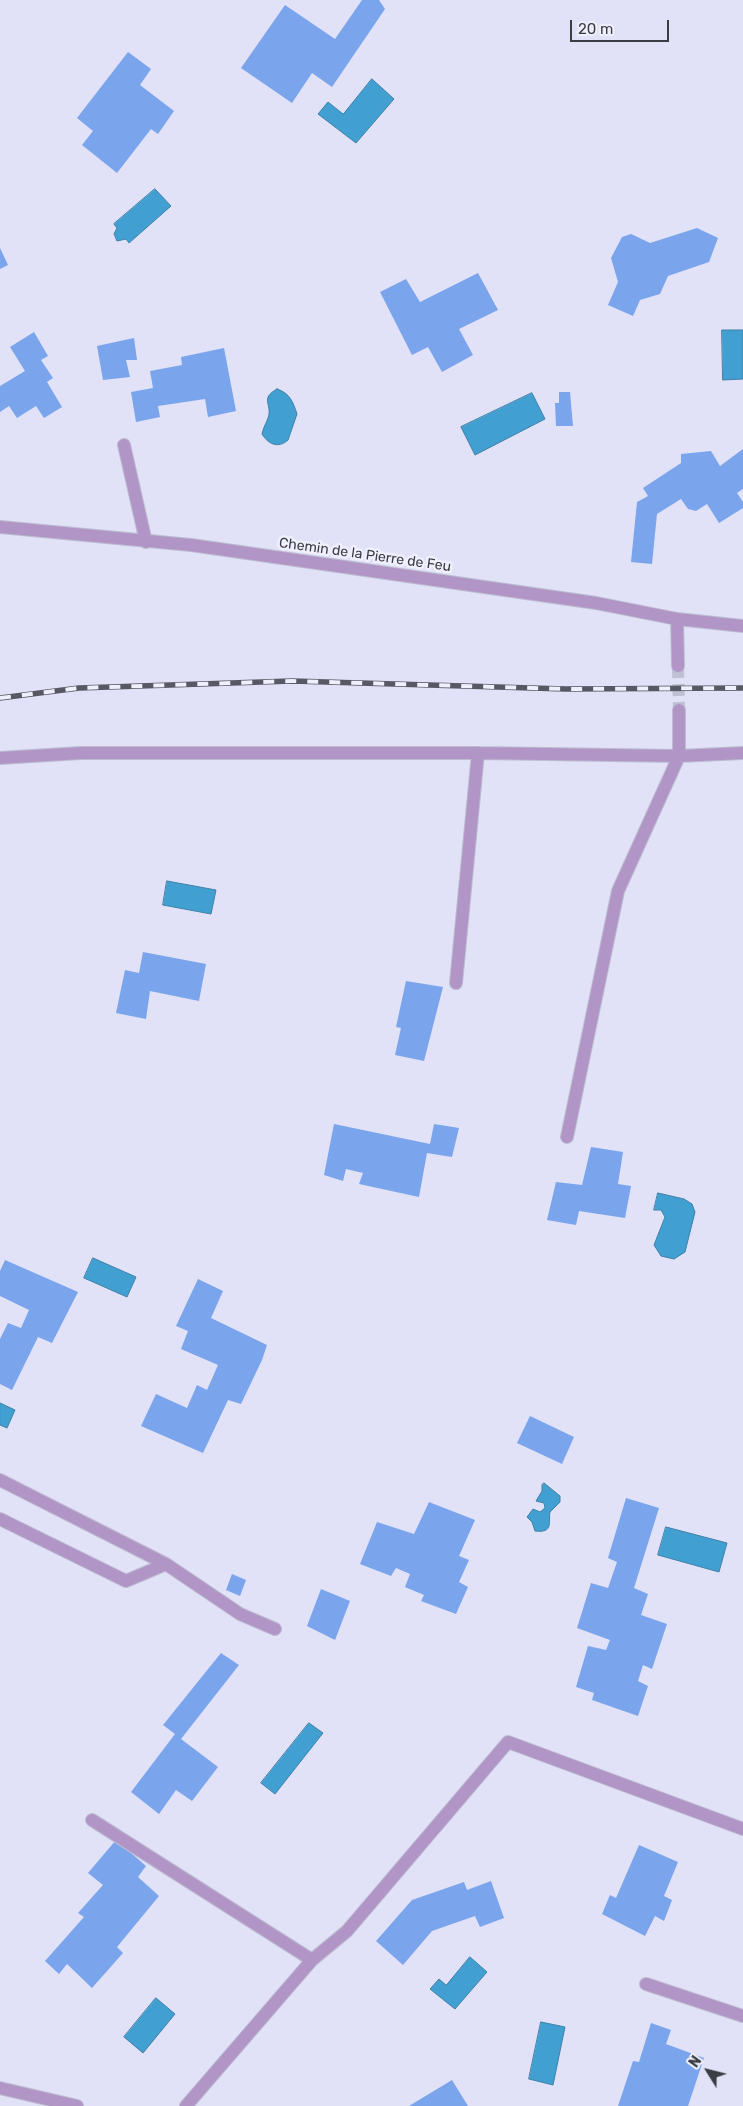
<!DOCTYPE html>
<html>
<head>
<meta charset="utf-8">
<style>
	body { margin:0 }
	#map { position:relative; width:743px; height:2106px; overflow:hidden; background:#e1e1f7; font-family:Rubik,sans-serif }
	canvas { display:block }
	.north { position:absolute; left:683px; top:2046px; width:50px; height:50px; -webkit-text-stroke:4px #efeffd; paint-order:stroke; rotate:306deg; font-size:14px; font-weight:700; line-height:20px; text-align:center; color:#3c3c45 }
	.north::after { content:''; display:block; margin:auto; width:18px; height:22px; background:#3c3c45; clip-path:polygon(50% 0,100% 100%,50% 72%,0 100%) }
	.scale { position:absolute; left:570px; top:20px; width:99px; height:22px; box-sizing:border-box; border:2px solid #3c3c45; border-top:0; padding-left:6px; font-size:15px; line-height:18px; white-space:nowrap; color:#3c3c45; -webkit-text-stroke:4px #efeffd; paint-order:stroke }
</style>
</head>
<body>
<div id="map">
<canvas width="743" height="2106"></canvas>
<div class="north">N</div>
<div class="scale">20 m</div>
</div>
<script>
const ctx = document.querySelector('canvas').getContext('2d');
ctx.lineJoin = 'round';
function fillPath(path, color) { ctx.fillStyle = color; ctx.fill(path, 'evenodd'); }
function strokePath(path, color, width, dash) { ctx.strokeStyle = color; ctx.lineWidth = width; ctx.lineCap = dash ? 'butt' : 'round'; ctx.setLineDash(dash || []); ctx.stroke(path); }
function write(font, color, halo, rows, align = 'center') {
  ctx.font = font + ' Rubik,sans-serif'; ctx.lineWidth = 5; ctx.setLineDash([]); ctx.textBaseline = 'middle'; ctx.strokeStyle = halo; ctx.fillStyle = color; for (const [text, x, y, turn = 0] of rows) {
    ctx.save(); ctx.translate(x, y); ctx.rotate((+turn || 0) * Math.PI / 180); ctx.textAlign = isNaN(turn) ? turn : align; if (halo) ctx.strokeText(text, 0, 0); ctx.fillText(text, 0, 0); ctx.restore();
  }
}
const water = new Path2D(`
	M372,79l22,20 -38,44 -38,-29 10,-12 15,12z
	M155,189l16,17 -42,37 -3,-4 -9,2 -3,-7 3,-6 -3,-4z
	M722,330h21v49l-20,1z
	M277,389c13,4 16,13 20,25l-9,26c-10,9 -20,4 -26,-6 1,-6 4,-10 6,-16 5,-14 -9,-19 9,-29z
	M532,393l13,26 -70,36 -14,-28z
	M167,881l49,9 -5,24 -48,-9z
	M658,1193l26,6 8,5 3,8 -10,40 -11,7 -13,-3 -7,-11 11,-28 -4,-7h-7z
	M93,1258l43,19 -9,20 -43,-19z
	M0,1403l15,7 -8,18 -7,-3z
	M544,1483l16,13v6l-10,10c-2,11 4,21 -15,19l-3,-9 -5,-5 6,-8 7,3 5,-4 -1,-5 -8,-2 6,-10v-6z
	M666,1527l61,16 -8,29 -61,-17z
	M309,1723l14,10 -48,61 -14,-11z
	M470,1957l17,15 -32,37 -25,-20 9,-10 7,6z
	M156,1998l19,16 -32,39 -19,-16z
	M541,2022l24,5 -12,58 -24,-6z`);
fillPath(water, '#419fd1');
strokePath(water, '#4081a7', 1);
fillPath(new Path2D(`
	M362,0h17l6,9 -53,78 -20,-14 -20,30 -51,-35 44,-63 50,34z
	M128,52l23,17 -11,16 34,26 -16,23 -7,-5 -34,44 -35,-28 11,-14 -16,-13z
	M697,228l21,10 -9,24 -41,14 -8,18 -20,6 -7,16 -25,-11 10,-23 -7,-24 11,-21 9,-3 19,9z
	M0,248l8,17 -8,4z
	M478,273l20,37 -39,19 14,26 -31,17 -14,-25 -16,8 -32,-63 26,-13 14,23z
	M34,332l14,24 -7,4 12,18 -6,4 15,25 -18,11 -8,-12 -19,12 -8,-12 -9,6v-26l25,-15 -15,-24z
	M134,338l3,22h-11l4,17 -27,3 -6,-34z
	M224,348l12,63 -28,6 -3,-18 -47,7 2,11 -24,5 -5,-30 22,-4 -3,-17 32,-6 -1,-8z
	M559,392h11l3,34h-17l-1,-23h4z
	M743,449v40l-6,4 6,9v6l-24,15 -12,-19 -11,7 -8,-2 -7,-10 -24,15 -5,50 -21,-2 6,-60 11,-6 -5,-8 38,-25v-9l30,-3 9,15z
	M143,952l63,12 -7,37 -49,-10 -4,28 -30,-6 9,-43 14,3z
	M406,981l37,6 -19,74 -29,-6 6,-27 -5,-1z
	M334,1124l96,20 4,-20 25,4 -7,29 -25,-4 -8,44 -60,-13 4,-11 -17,-4 -3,12 -19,-6z
	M591,1147l32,5 -5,32 13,2 -6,32 -46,-7 -3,14 -29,-5 9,-38 26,3z
	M5,1260l73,32 -26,51 -14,-6 -26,53 -12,-6v-45l8,-16 13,5 8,-18 -29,-14v-25z
	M198,1279l25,12 -12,27 56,27 -5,15 -21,44 -13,-4 -25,53 -62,-27 15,-32 31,14 10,-23 10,5 11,-25 -37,-16 7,-18 -12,-5z
	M530,1416l44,21 -12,27 -45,-21z
	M626,1498l33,10 -25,80 14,6 -7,21 26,9 -15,45 -9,-4 -5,16 10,5 -10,30 -46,-16 2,-7 -18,-6 12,-41 18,4 4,-10 -33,-12 14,-45 17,5 9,-26 -9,-4z
	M429,1502l46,18 -16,36 10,4 -10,22 9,5 -12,27 -35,-13 3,-6 -19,-8 5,-13 -14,-6 -5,8 -31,-12 17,-42 37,12z
	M232,1574l14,6 -6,16 -14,-6z
	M321,1589l29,12 -15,39 -28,-14z
	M221,1653l18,12 -58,74 37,28 -26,34 -16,-11 -17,24 -28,-22 44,-58 -12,-9z
	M116,1840l30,26 -8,11 21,19 -42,51 6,6 -31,35 -25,-24 -8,10 -14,-13 39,-44 -6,-4 25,-28 -15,-12z
	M639,1845l39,17 -14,34 8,4 -8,21 -9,-5 -10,20 -43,-22 8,-19 6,3z
	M491,1881l13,37 -24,9 -5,-11 -43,15 -29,34 -27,-24 36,-41 52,-18 3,8z
	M651,2023l20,7 -5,14 38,14 -16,48h-70l15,-45 6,1z
	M452,2080l16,26h-59z`), '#7aa5ec');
strokePath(new Path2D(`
	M678,666l1,44`), '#c0c0d3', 12, [12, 6]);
const minor = new Path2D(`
	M124,445l22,97
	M0,527l191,18 405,58 81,16 66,7
	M677,619l1,47
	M0,758l81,-5h397l201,3 64,-3
	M456,983l22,-230
	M567,1137l51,-246 61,-135v-46
	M0,1480l166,84 74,50 35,15
	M0,1519l126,62 40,-17
	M92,1820l220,140
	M646,1984l97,32
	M0,2088l77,18
	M186,2106l126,-146 35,-29 161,-189 235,87`);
strokePath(minor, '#bdbdd0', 14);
strokePath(minor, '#b195c7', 12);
const rail = new Path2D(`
	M0,698l79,-10 213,-7 274,8 177,-1`);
strokePath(rail, '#585864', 5.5);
strokePath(rail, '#efeffd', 4, [11]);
write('14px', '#3c3c45', '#efeffd', [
	["Chemin de la Pierre de Feu",365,555,8]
]);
</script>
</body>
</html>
